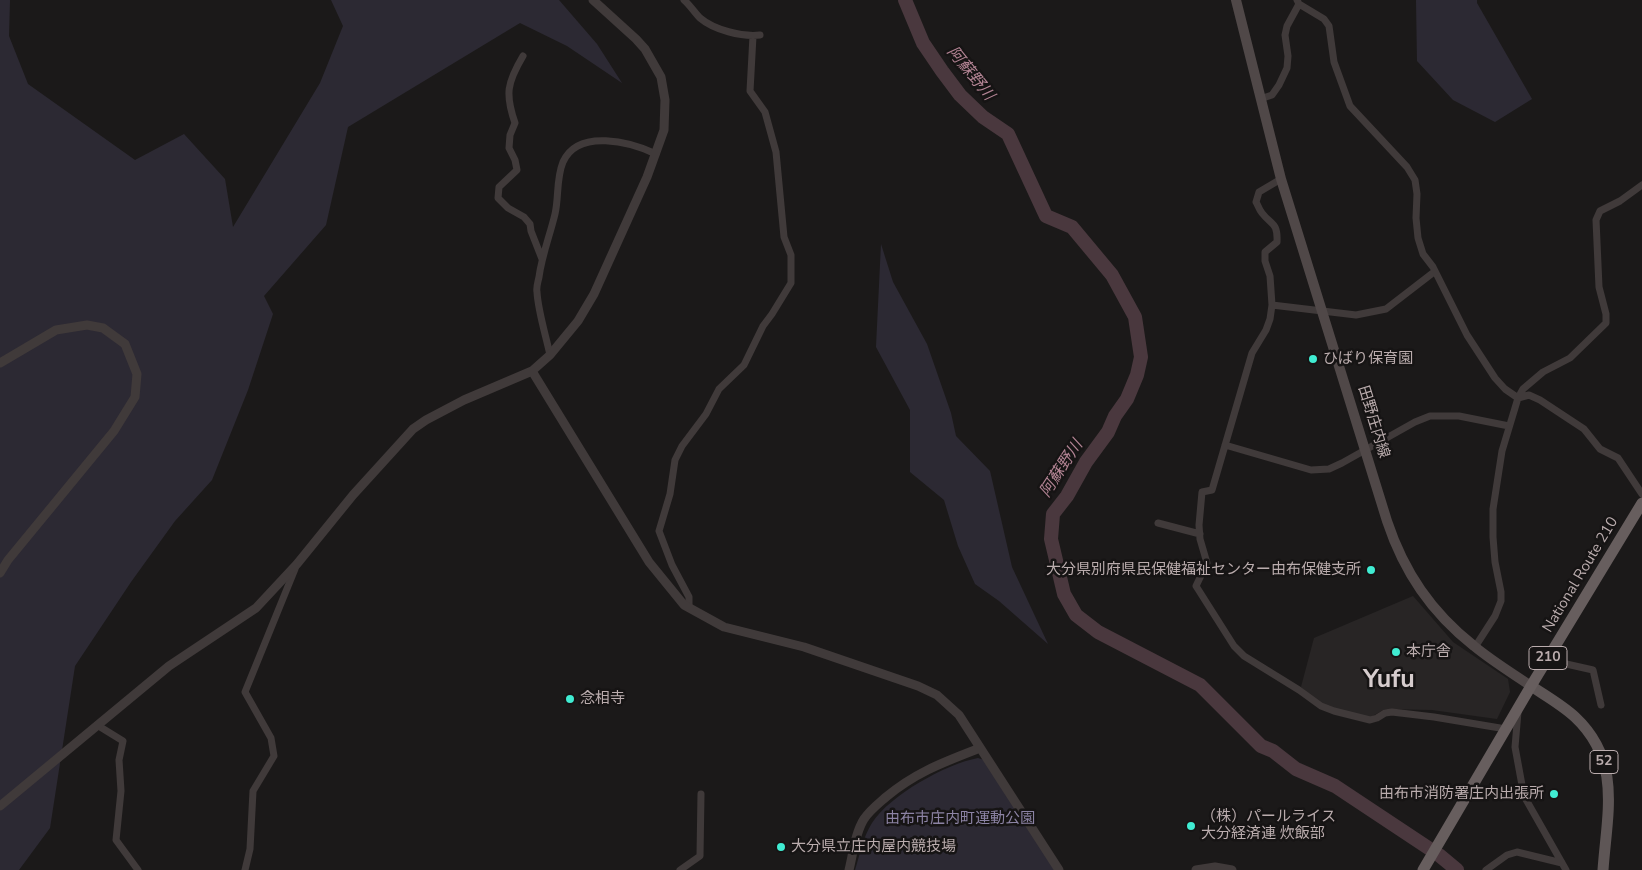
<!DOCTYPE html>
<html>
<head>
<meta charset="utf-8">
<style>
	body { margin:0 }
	canvas { display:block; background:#1b1919 }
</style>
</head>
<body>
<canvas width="1642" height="870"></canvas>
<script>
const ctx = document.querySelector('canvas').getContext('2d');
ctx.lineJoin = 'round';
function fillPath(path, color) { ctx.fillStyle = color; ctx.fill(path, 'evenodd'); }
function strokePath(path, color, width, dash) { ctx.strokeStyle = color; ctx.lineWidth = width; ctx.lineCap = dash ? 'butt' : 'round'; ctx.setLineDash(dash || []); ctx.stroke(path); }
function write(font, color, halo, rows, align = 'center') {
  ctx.font = font + ' "Nunito Sans","Noto Sans JP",sans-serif'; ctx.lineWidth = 5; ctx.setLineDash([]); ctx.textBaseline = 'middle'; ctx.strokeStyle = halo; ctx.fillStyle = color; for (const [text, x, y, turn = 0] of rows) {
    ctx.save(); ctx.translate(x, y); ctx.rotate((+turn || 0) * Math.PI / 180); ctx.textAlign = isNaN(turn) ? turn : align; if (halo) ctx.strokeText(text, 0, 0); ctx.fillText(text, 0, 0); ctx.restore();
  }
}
fillPath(new Path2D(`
	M1413,596l40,46 55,37 2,13 -13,27 -65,-9 -47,-1 -18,10 -50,-16 -16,-16 13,-49z`), '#282525');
fillPath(new Path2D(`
	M0,0h10l-1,36 19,48 107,76 49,-26 41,45 8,48 87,-144 23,-57 -12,-26h228l38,44 25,39 -55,-37 -47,-23 -172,104 -22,98 -62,71 9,18 -25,76 -36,90 -37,41 -44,61 -56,84 -25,162 -31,42h-19z
	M1416,0h61v3l55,96 -37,23 -42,-22 -36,-39z
	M881,244l12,38 34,62 24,69 5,23 34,35 22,96 36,77 -49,-43 -24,-17 -17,-38 -14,-46 -34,-28v-62l-34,-63z
	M978,758l6,2 71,110h-200c5,-16 8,-33 17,-47 18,-28 74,-59 106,-65z`), '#2c2933');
strokePath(new Path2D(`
	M905,0l18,43 19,28 18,24 23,22 25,17 38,82 26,11 40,48 23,42 6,40 -4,18 -10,24 -12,17 -7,16 -22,30 -19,34 -14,18 -2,25 13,55 12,21 22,17 102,53 61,61 12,5 23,18 39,17 104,69 18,15`), '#4a383e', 14);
strokePath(new Path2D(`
	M684,0c6,5 10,12 16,18 14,12 42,19 60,17
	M1297,0l2,4 25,15 5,7 5,36 16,44 57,61 8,13 2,14 -1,24 2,20 5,16 10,13 34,68 28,43 10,11 13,9 11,-3 11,5 44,29 16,20 18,9 24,36
	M523,56c-16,27 -18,38 -8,67l-5,12 -1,13 6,12 2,10 -18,17 -1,11 10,10 16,9 6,7 1,7 11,28
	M1260,99l12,-4 7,-10 8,-17 1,-12 -3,-21 2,-9 12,-22
	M1281,179l-22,13 -3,10c2,3 3,8 6,11 9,12 16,9 15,29l-12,10v9l5,15 2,29 -2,14 -4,11 -14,23 -40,137 -10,2 -3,33 1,14 7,24 -11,23 38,60 10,10 55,34 22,16 13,5 36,9 7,-2 8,-5 7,-1 42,5 72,12
	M1272,305l84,10 30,-6 48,-37
	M550,355c-4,-19 -12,-44 -13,-63 -1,-5 1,-10 2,-15 3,-22 11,-42 16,-63 4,-17 1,-35 8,-52 15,-34 68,-20 93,-8
	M1225,445l86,25 18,-1 13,-6 73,-41 15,-6h29l50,10
	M1158,523l42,11
	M689,608v-11l-17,-32 -13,-34 11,-37 5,-34 7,-14 24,-32 13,-25 25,-24 19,-39 9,-12 19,-31v-28l-7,-18 -8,-85 -11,-40 -15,-21 3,-55
	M1475,647l20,-31 6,-15v-9l-6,-30 -2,-25v-28l9,-58 16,-53 5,-9 20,-17 27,-14 36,-35v-9l-7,-27 -3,-67 4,-9 20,-10 22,-16
	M1548,658l5,3 40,9 8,35
	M1518,712l-3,35 9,49 42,74
	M97,725l26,16 -4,19 2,31 -5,49 22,30
	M245,870l5,-21 3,-58 21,-35 -3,-18 -26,-46 50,-123
	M680,870l20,-14 1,-62
	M1486,870l21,-15 10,-3 45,11`), '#403a3a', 7);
strokePath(new Path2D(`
	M0,363l56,-33 31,-5 16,3 22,16 12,30 -2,23 -21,34 -106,129 -8,13
	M532,371l117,191 35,43 40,22 80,20 114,39 19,9 22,20 100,155
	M0,806l169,-140 87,-58 41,-44 56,-69 60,-66 13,-9 38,-20 68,-29 18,-16 28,-34 16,-27 53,-117 17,-47 1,-30 -4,-23 -16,-28 -9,-10 -43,-39
	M849,870c4,-16 6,-37 15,-51 6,-9 14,-15 22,-22 30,-25 58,-35 94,-49
	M1196,870l19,-3 17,3`), '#403a3a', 9);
strokePath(new Path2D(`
	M1236,0l45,179 106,342c17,51 44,91 87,125 18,15 38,27 57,40`), '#504848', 10);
strokePath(new Path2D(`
	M1531,686c15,10 31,19 44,31 47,44 32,96 28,153`), '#5e5656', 11);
strokePath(new Path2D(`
	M1423,870l108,-184 111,-183`), '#675e5e', 11);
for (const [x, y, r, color] of [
	[1313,359,5,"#40ecd2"],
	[1371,570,5,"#40ecd2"],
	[1396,652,5,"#40ecd2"],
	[570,699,5,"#40ecd2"],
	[1554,794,5,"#40ecd2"],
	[1191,826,5,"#40ecd2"],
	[781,847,5,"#40ecd2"]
]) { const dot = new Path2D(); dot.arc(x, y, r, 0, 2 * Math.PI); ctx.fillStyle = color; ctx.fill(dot); strokePath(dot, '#161414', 2); }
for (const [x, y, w] of [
	[1548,658,38],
	[1604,762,28]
]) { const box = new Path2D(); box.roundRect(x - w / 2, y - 11.5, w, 23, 4); ctx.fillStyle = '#161414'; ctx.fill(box); strokePath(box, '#baacad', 1); }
write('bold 14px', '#baacad', null, [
	["210",1548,658],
	["52",1604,762]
]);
write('15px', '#baacad', '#161414', [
	["ひばり保育園",1323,359],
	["大分県別府県民保健福祉センター由布保健支所",1361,570,"right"],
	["本庁舎",1406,652],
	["念相寺",580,699],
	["由布市消防署庄内出張所",1544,794,"right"],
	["（株）パールライス",1201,817],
	["大分経済連 炊飯部",1201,834],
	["大分県立庄内屋内競技場",791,847]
], 'left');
write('15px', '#baacad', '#161414', [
	["田野庄内線",1373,422,73],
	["National Route 210",1581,575,-59]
]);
write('15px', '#8c83a4', '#161414', [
	["由布市庄内町運動公園",960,819]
]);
write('italic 16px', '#b38494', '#161414', [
	["阿蘇野川",970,74,51],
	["阿蘇野川",1062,469,-57]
]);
write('bold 25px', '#d6cccd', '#161414', [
	["Yufu",1389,681]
]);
</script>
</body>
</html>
